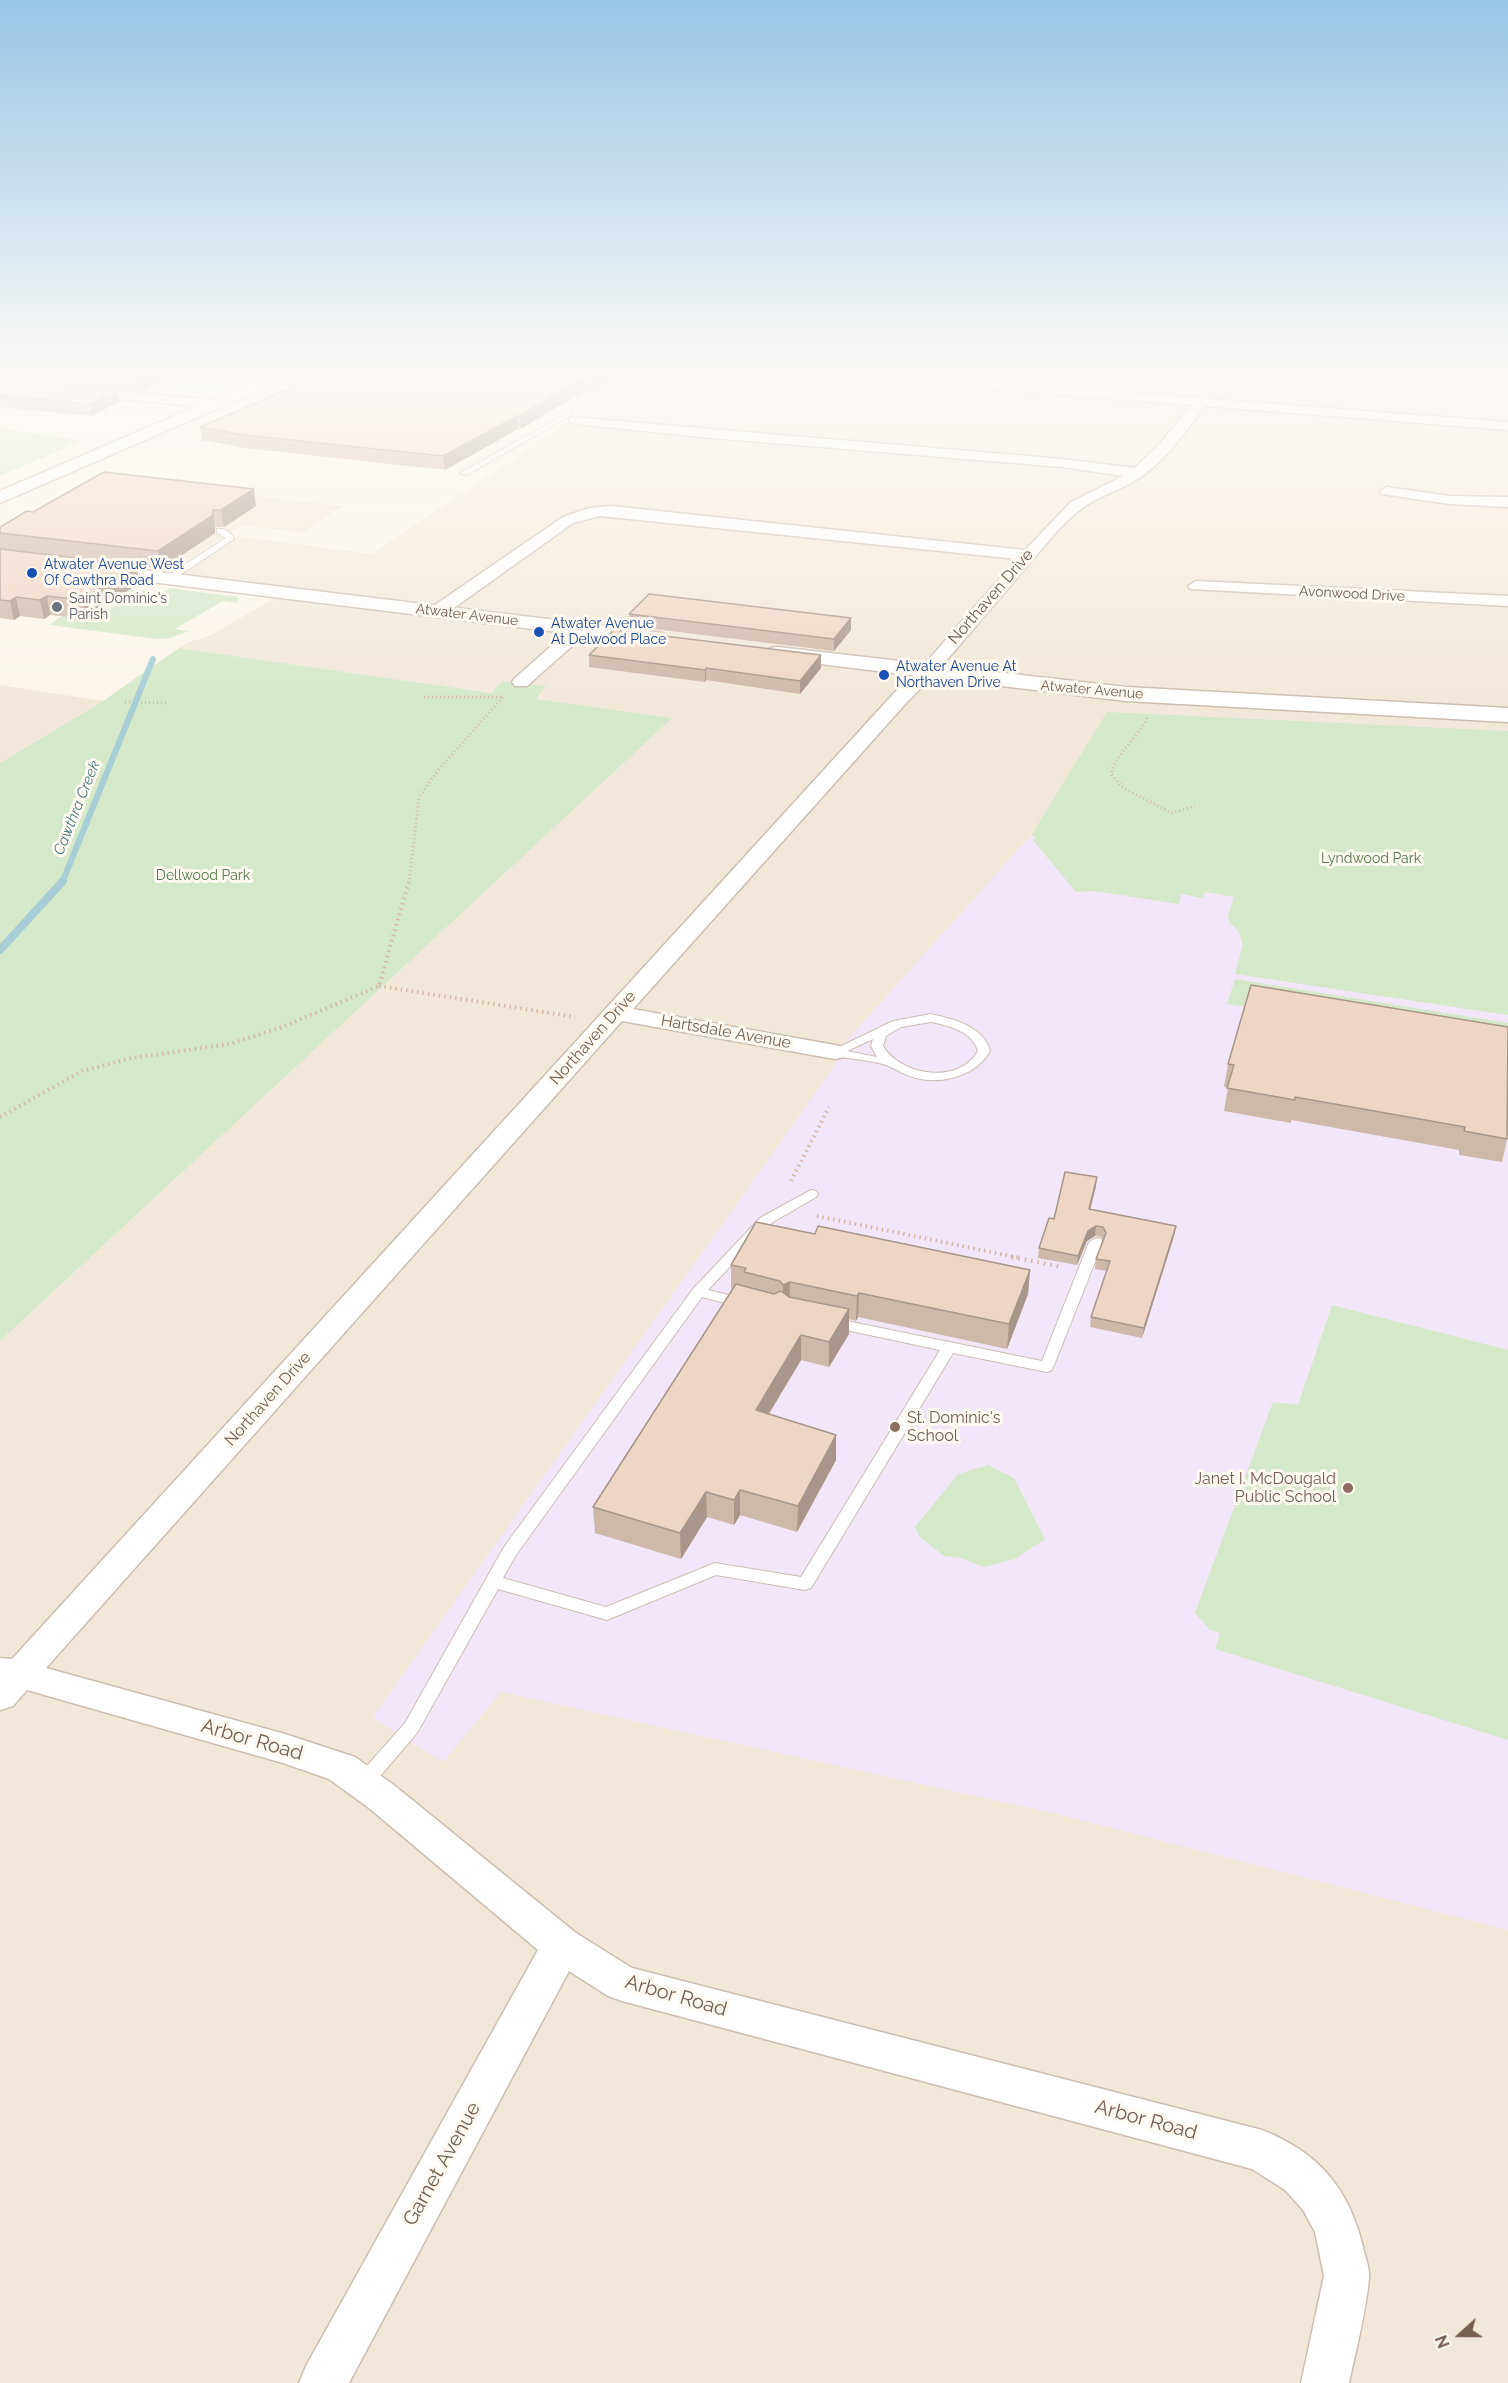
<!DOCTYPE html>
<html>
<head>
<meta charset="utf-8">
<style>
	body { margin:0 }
	#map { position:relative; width:1508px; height:2383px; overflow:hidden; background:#fbf5eb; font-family:Raleway,sans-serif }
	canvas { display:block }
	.north { position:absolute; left:1430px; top:2305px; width:60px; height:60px; -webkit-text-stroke:4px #fef9f1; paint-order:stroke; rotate:249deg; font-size:16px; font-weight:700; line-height:24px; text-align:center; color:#755d4f }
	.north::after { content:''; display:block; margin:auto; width:21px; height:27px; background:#755d4f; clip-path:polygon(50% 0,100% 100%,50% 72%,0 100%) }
</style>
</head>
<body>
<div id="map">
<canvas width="1508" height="2383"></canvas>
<div class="north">N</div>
</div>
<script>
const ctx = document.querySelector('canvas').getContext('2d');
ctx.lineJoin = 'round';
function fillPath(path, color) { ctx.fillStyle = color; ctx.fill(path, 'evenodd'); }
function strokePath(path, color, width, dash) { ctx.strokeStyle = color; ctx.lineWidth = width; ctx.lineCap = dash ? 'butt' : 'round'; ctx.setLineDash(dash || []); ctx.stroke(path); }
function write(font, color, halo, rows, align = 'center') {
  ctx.font = font + ' Raleway,sans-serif'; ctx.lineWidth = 6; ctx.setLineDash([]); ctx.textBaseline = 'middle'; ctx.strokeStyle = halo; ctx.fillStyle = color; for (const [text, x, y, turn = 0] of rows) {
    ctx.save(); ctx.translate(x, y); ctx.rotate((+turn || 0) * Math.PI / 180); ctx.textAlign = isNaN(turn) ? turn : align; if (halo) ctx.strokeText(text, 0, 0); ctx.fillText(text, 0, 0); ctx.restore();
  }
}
fillPath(new Path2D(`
	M0,372h236l-20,10 -52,6z
	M330,372h1066l112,9v2002h-1508v-1042l671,-623 -136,-19 10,-13 -43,-5 -11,12 -312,-45 8,-5 24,-8 77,-45 -112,-14 61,-40 135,18 223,-149 -276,-28z
	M102,479l241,27 -42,27 -58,-8 -68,43 -175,-20z
	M0,685l103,16 -103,62z`), '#f2e8da');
fillPath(new Path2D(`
	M1032,834l44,58 18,-1 84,13 3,-10 22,4 2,-6 30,5 -5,26 8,8 5,13 -7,30 272,41v915l-451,-116 -556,-122 -58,70 -71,-44 461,-650 5,-18z`), '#f2e7f8');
fillPath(new Path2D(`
	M236,372h17l-46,20 -43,-4 52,-6z
	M0,428l82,13 -82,35z
	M170,588l68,9 1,2 -2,4 -14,-2 -48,28 14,2 -19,7 -13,1 -108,-14 13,-9 33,4 28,-19 -22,-3 28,-9 32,4z
	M179,648l312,45 11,-12 44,5 -10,13 136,19 -672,623v-578l103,-62z
	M1107,712l401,19v284l-273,-41 8,-30 -5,-13 -8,-8 -2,-7 6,-19 -29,-5 -2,6 -22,-4 -2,10 -85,-13 -18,1 -44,-53h4l-4,-5z
	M1235,979l273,44v27l-281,-46z
	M1332,1305l176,45v390l-293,-91 5,-16 -10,-3 -15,-17 78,-211 25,3z
	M988,1465l26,13 31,61 -30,20 -31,8 -24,-9 -16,-2 -24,-19 -5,-10 43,-53z`), '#d5e8c9');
strokePath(new Path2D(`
	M62,883l91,-224`), '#a7cdd5', 6);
strokePath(new Path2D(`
	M0,950l63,-69`), '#a7cdd5', 8);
const service = new Path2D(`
	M571,411l2,3 -106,61 -7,-2z
	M217,529c7,-1 15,4 17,10l-63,42h-6v-4l61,-39 -9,-5z
	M931,1014c22,5 53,12 59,37 -13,24 -47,34 -74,27 -12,-3 -20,-9 -30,-13 -15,-5 -35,-6 -51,-9l-6,-4 64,-31zM931,1022c17,3 42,10 47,29 -19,34 -77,25 -95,-5l3,-10 15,-9zM873,1039l-2,7 6,11 -30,-6z
	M811,1190l5,1 2,3 -2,3 -46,27 -62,66 41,10 2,3 -2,3 -5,2 -42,-11 -186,258 -13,23 103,29 109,-44 86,14 139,-227 -113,-24 -2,-3 2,-3 5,-2 210,43 47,-119 7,-4 5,1 2,3 -51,128 -5,2 -94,-19 -142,235 -6,2 -89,-15 -109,45 -109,-31 -81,144 -47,55 -7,3 -7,-3 -2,-5 2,-5 49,-55 99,-176 189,-258 67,-71z`);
const minor = new Path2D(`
	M808,372h52l648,50v8l-303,-24c-20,26 -39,54 -66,72 -15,11 -33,15 -49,25 -12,7 -22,17 -32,27l-125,146 -25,25 -275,308 202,36 9,2 3,5 -3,5 -9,2 -213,-38 -576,647 239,66 70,23 40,29 181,147 56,35 630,162c56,22 87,58 101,117 2,9 7,22 6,31 -3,35 -13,71 -20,105h-48l23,-107 -9,-44 -12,-22 -18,-20 -33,-21 -630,-168 -14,-5 -39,-25 -220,412h-50l7,-17 232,-416 -169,-142 -40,-29 -46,-16 -256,-73 -14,16 -13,4v-52l12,1 882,-966 27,-25 96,-109 -417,-43 -27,7 -129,92h-12l-2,-4 2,-4 131,-90 26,-9 22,-2 414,44 46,-48 52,-26 -61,-9 -350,-29 -136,-14 -5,-1 -2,-3 2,-3 491,42 72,9 23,-21 35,-42 -378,-29z
	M82,388l133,12 7,4 -7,4 -138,-13 -2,-3z
	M1387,487l62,9 59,1v10l-59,-3 -67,-10 -2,-3z
	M1196,581l312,15v10l-318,-17 -2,-3z
	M582,623l6,1 3,4 -3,4 -61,54h-12l-3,-4 3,-4 61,-54z`);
const tertiary = new Path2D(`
	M93,564l562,68 8,1 3,5 -3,5 -8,1 -569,-70 -3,-4 3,-4z
	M778,647l348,40 382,21v14l-382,-21 -356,-43 -3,-5 3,-5z`);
const secondary = new Path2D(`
	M276,372h21l-2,3 -295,128v-12z`);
strokePath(service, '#cdbeb1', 2);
strokePath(minor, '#cdbeb1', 3);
strokePath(tertiary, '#cdbeb1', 3);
strokePath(secondary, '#d2c0b1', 3);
strokePath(new Path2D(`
	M424,697h77
	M125,702l42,1
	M1147,718c-9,21 -30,33 -36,56l12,14 49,25 23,-7
	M409,883l10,-86 20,-28 65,-73`), '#d4b9a7', 3, [1, 3]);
strokePath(new Path2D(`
	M379,986l196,31
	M0,1117l82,-46 50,-13 98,-14 52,-17 97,-41 30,-105
	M791,1181l38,-74
	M817,1216l203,42`), '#d4b9a7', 4, [1.5, 4]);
strokePath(new Path2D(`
	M1012,1257l50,10`), '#d4b9a7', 4.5, [1.5, 5]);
fillPath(service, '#fff');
fillPath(minor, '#fff');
fillPath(tertiary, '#fff');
fillPath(secondary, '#fff');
strokePath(new Path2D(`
	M1479,372l29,2`), '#b9a9c5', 2, [4.5, 3]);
fillPath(new Path2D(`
	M0,372h177l-36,19 -141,-13z
	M625,372l-32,19 -8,-1 -64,39h-3l-73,41 -200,-22 -43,-8 -2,-13z
	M0,379l120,22 -28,15 -92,-9z
	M256,506l-32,21h-9v6l-54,36 -24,-3 2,17 -53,36 -36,-4 -6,4 -24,-3 -6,4 -14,-2v-91l33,-15z
	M629,614l222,4v12l-17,21 -204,-25z
	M589,655l232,13 -21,26 -94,-14 -1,2 -116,-15z
	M1251,985l256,154 -5,23 -43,-7v-5l-168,-30v3l-67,-12 4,-24h-4l4,-23z
	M1096,1186l-6,23 86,17 -2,10 -32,102 -52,-11 1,-10 16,-46 -12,-2 1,-10 7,-19 -2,-3 -6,-1 -8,5 -10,24 -39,-7 1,-10 15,-29z
	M815,1234l215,36 -2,24 -21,55 -149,-32 -2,4 -7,-2v15l-20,33 -28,-7 -32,54 67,21v25l-39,72 -57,-17 -6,10 -27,-8 -26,42 -86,-26 -2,-26 140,-217 -2,-1v-24z`), '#ceb8a9');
fillPath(new Path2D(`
	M153,372h24l-36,19 -2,-12z
	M603,372h22l-32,19v-13z
	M584,377l1,13 -64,39 -1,-13z
	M118,390l2,11 -28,15 -2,-12z
	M517,416l1,13 -73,41 -2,-14z
	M254,489l2,17 -32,21 -3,-17z
	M213,510l2,17v6l-54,36 -3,-18z
	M136,565l3,18 -53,36 -4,-19z
	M47,596l3,19 -6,4 -4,-19z
	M16,597l4,19 -6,4 -4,-19z
	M851,618v12l-17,21v-12z
	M821,655v13l-21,26v-13z
	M706,668v12l-1,2v-12z
	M1097,1177l-1,9 -8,33 1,-10z
	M1096,1226l-1,10 -8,5 -10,24 1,-9 10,-25z
	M1176,1226l-2,10 -32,102 2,-10z
	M1030,1270l-2,24 -21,55 2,-25z
	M790,1282l-1,25 -6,2v-24z
	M859,1293l-1,24 -2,4 1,-25z
	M849,1309v25l-20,33v-25z
	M801,1335v25l-45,75v-25z
	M836,1435v25l-39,72 1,-26z
	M740,1490v25l-6,10v-25z
	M706,1492l1,25 -26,42 -1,-26z`), '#a79689');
const building = new Path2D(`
	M59,372h94l-14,7z
	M329,372h274l-10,6 -9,-1 -64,39h-3l-74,40 -200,-21 -43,-8z
	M0,379l118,11 -28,14 -90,-9z
	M104,472l150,17 -33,21h-8l-1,6 -54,35 -158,-18v-6l27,-16 6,1z
	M0,549l136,16 -54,35 -35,-4 -7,4 -24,-3 -6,4 -10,-1z
	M649,594l202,24 -17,21 -205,-25z
	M614,630l207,25 -21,26 -94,-13 -1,2 -116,-15z
	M1251,985l257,42 -1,112 -43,-8 1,-4 -170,-30v3l-68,-12 7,-23 -6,-1z
	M1065,1172l32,5 -8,32 87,17 -32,102 -53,-11 19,-56 -14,-2 10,-26 -3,-6 -7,-1 -8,5 -10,25 -39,-8 10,-30 5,1z
	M756,1222l59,12 3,-8 212,44 -21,54 -150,-31 -2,3 -67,-14 -7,3 -3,-4 -36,-9 2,-4 -15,-3z
	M736,1284l38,10 7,-3 8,6 60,12 -20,33 -28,-7 -45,75 80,25 -38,71 -58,-16 -6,10 -28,-8 -26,41 -87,-26z`);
fillPath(building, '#efd6c4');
strokePath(building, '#a79689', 1.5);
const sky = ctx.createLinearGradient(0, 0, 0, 705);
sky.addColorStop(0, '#98c5e6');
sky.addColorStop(0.53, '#fdfaf6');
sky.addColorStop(1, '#fdfaf600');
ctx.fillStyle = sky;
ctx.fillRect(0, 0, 1508, 705);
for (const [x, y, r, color] of [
	[32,573,6,"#1a4fb4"],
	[57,607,6,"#6b7280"],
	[539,632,6,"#1a4fb4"],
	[884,675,6,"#1a4fb4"],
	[895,1427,6,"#8d6e63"],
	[1348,1488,6,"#8d6e63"]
]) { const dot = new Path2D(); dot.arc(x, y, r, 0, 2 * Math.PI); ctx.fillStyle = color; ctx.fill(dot); strokePath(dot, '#fef9f1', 2); }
write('14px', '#164399', '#fef9f1', [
	["Atwater Avenue West",44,565],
	["Of Cawthra Road",44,581],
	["Atwater Avenue",551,624],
	["At Delwood Place",551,640],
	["Atwater Avenue At",896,667],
	["Northaven Drive",896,683]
], 'left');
write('14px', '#755d4f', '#fef9f1', [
	["Avonwood Drive",1352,594,3],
	["Atwater Avenue",467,615,7],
	["Atwater Avenue",1092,690,5]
]);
write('14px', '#5b616d', '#fef9f1', [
	["Saint Dominic's",69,599],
	["Parish",69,615]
], 'left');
write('14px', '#557948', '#fef9f1', [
	["Lyndwood Park",1371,859],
	["Dellwood Park",203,876]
]);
write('italic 15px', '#4a7a86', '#fef9f1', [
	["Cawthra Creek",77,808,-68]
]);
write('16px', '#755d4f', '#fef9f1', [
	["Northaven Drive",991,597,-49],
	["Hartsdale Avenue",726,1032,10],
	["Northaven Drive",593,1038,-48],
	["Northaven Drive",268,1399,-48]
]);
write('16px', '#785e54', '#fef9f1', [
	["St. Dominic's",907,1418],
	["School",907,1436],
	["Janet I. McDougald",1336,1479,"right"],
	["Public School",1336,1497,"right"]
], 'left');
write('20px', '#755d4f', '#fef9f1', [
	["Arbor Road",252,1740,16],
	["Arbor Road",676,1996,16],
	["Arbor Road",1146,2120,15],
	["Garnet Avenue",442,2164,-61]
]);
</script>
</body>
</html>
